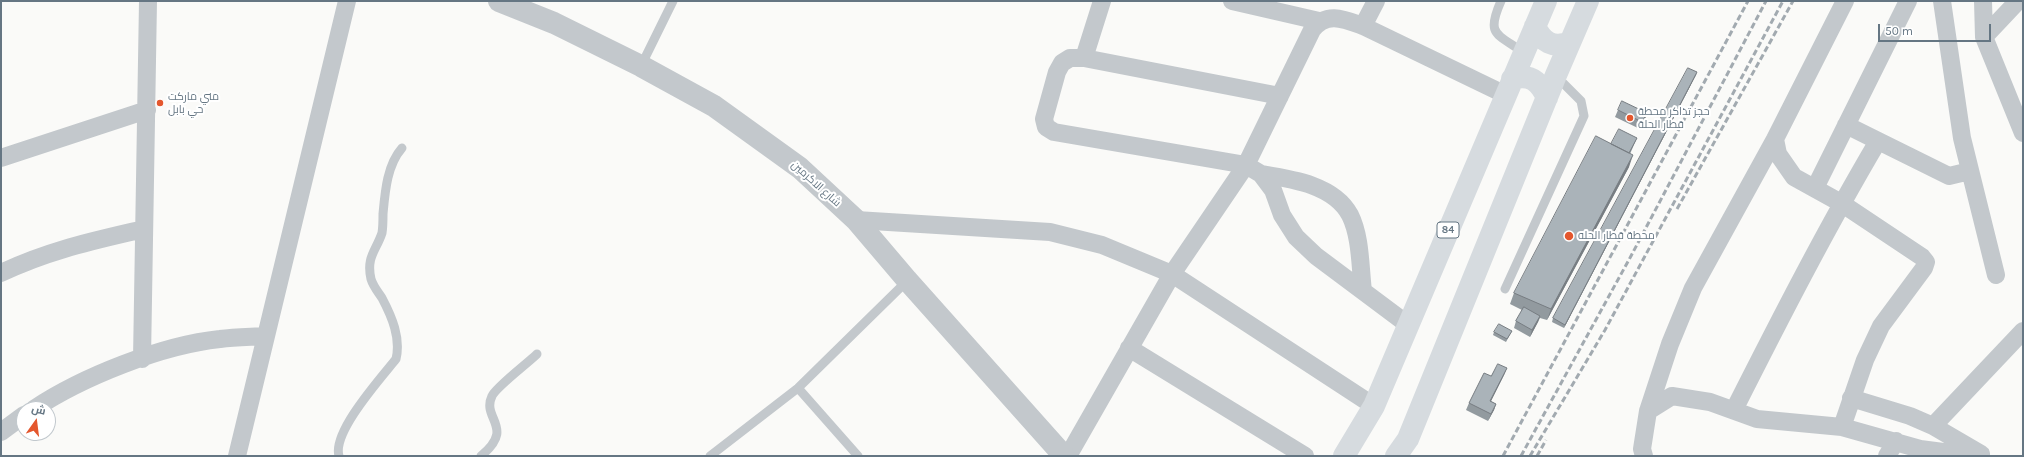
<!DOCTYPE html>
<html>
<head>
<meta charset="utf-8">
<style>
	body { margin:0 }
	#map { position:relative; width:2024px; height:457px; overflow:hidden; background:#fafaf8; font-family:Karla,Cairo,sans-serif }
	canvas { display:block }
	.frame { position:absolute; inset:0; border:2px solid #657683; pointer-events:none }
	.north { position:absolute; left:16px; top:401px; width:40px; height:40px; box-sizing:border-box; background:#fff; border:1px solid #c1c8cd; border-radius:50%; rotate:14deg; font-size:11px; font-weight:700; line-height:16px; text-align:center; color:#657683 }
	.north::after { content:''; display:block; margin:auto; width:14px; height:18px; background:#e4572e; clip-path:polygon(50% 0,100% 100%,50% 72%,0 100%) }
	.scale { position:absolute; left:1878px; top:24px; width:113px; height:18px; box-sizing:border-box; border:2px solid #657683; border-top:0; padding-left:5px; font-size:12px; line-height:14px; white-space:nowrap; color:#657683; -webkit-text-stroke:3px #fff; paint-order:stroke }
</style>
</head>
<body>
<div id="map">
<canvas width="2024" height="457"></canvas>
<div class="frame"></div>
<div class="north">ش</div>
<div class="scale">50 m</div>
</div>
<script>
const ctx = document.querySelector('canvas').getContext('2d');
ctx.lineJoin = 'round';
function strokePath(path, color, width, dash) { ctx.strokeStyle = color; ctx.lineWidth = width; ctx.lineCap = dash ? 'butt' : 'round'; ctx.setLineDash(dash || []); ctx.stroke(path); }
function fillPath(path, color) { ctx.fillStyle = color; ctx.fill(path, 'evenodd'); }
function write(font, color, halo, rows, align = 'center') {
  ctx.font = font + ' Karla,Cairo,sans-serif'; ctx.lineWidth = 4; ctx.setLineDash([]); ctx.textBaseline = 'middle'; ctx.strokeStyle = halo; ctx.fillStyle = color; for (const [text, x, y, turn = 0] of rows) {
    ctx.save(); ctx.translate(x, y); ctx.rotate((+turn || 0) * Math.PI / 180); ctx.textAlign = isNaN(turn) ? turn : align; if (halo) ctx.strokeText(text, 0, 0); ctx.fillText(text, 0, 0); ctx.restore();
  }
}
strokePath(new Path2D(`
	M1501,1c-15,34 -5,32 22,51
	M641,66l32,-65
	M1505,289l79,-173 -3,-15 -25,-25
	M798,388l60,68
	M339,456c-7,-24 42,-78 57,-97 5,-21 -4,-42 -14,-61 -4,-6 -9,-12 -11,-19 -5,-22 5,-28 11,-46 1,-6 1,-13 1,-19 2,-22 4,-49 19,-66
	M481,456c35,-29 0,-37 11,-60 4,-9 36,-33 45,-42
	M710,456l88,-68 109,-107`), '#c3c8cc', 9);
strokePath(new Path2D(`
	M1232,1l87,20
	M1376,1l-13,25 143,69
	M1942,1l20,137 34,137
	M1983,1l1,36 39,96
	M1984,37l34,-36
	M1084,58l18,-57
	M1280,96l-196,-38h-14l-8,5 -5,9 -13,47 2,8 8,5 192,33 15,9 12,16 9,25 14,22 20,19 91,68
	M1846,125l103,51 21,-5
	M1775,139l3,15 16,23 47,26 81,54 4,5 -2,6 -43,58 -16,34 -23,67
	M1,158l146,-48
	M1261,174c31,5 73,11 89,41 11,22 10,52 13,76
	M1815,188l93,-187
	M856,220l194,12 52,13 70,29 202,132
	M1,273c48,-23 92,-32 143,-44
	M1129,348l176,108
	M142,359l6,-358
	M1851,398l59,18 23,10 48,28
	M34,409c48,-32 128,-64 186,-70 15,-2 30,-2 46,-3
	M1734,410c46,-91 92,-181 144,-269
	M1648,411l22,-67 23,-56 82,-149 70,-138
	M1933,426l90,-95
	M1,432l23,-17
	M237,456l110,-455
	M1068,456l104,-182 74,-109 66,-135c14,-19 32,-11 51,-4
	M1644,456l-2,-7 6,-38 24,-15 38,6 47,17 85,8 78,22 54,7
	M1887,456l9,-15`), '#c3c8cc', 18);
strokePath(new Path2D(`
	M499,1l55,22 87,43 73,40 86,62 56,52 51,60 157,176`), '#c3c8cc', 22);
strokePath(new Path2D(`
	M1535,26c7,16 18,23 35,16
	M1512,79c18,-6 28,3 35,19
	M1344,456l30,-50 172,-405
	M1396,456l12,-17 148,-364 32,-74`), '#d6dbdf', 22);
strokePath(new Path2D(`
	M1677,209l116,-208
	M1503,456l245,-455
	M1521,456l110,-200 135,-255
	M1530,456l75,-126 178,-329
	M1537,456l9,-16`), '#a2aab0', 3, [6, 3]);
fillPath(new Path2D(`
	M1697,72l-1,3 -132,253 -12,-6 1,-4z
	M1618,110l27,10 -5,9 -25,-12z
	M1637,138l-7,16 -1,13 -82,153 -7,-2 -2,4 -8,15 -16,-9 2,-7 6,-11 -12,-6 4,-11 97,-149z
	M1512,331l-6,11 -13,-7 1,-3z
	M1507,368l-3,7 -13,26 5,3 -2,6 -6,11 -22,-11 3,-7 22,-27z`), '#929a9f');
fillPath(new Path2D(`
	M1697,72l-1,3 -132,253 1,-3z
	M1647,113l-2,7 -5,9 2,-7z
	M1633,155l-4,12 -82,153 4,-11z
	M1540,316l-2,6 -8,15 2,-7z
	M1507,368l-3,7 -16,32 2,-6z
	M1496,404l-2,6 -6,11 3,-7z`), '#777d82');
const building = new Path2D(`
	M1688,68l9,4 -132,253 -12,-7z
	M1622,101l25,12 -5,9 -24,-12z
	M1619,129l18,9 -8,15 -18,-9z
	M1596,136l37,19 -82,154 -37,-16z
	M1524,307l16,9 -8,14 -16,-9z
	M1499,324l13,7 -5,8 -13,-7z
	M1498,364l9,4 -17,33 6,3 -5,10 -22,-11 15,-30 7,3z`);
fillPath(building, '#aab3b9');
strokePath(building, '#777d82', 1);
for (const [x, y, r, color] of [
	[160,103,4,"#e4572e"],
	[1630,118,4,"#e4572e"],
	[1569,236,5,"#e4572e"]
]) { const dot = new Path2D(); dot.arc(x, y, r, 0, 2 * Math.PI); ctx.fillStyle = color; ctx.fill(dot); strokePath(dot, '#fff', 1.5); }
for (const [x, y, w] of [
	[1448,230,22]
]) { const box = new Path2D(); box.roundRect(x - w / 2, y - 8, w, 16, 3); ctx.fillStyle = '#fff'; ctx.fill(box); strokePath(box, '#657683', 1); }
write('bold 10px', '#657683', null, [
	["84",1448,230]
]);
write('11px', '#657683', '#fff', [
	["مني ماركت",168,97],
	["حي بابل",168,110],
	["حجز تذاكر محطة",1638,112],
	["قطار الحلة",1638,125],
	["محطة قطار الحله",1578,236]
], 'left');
write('11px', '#657683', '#fff', [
	["شارع الاكرمين",816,184,42]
]);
</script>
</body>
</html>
